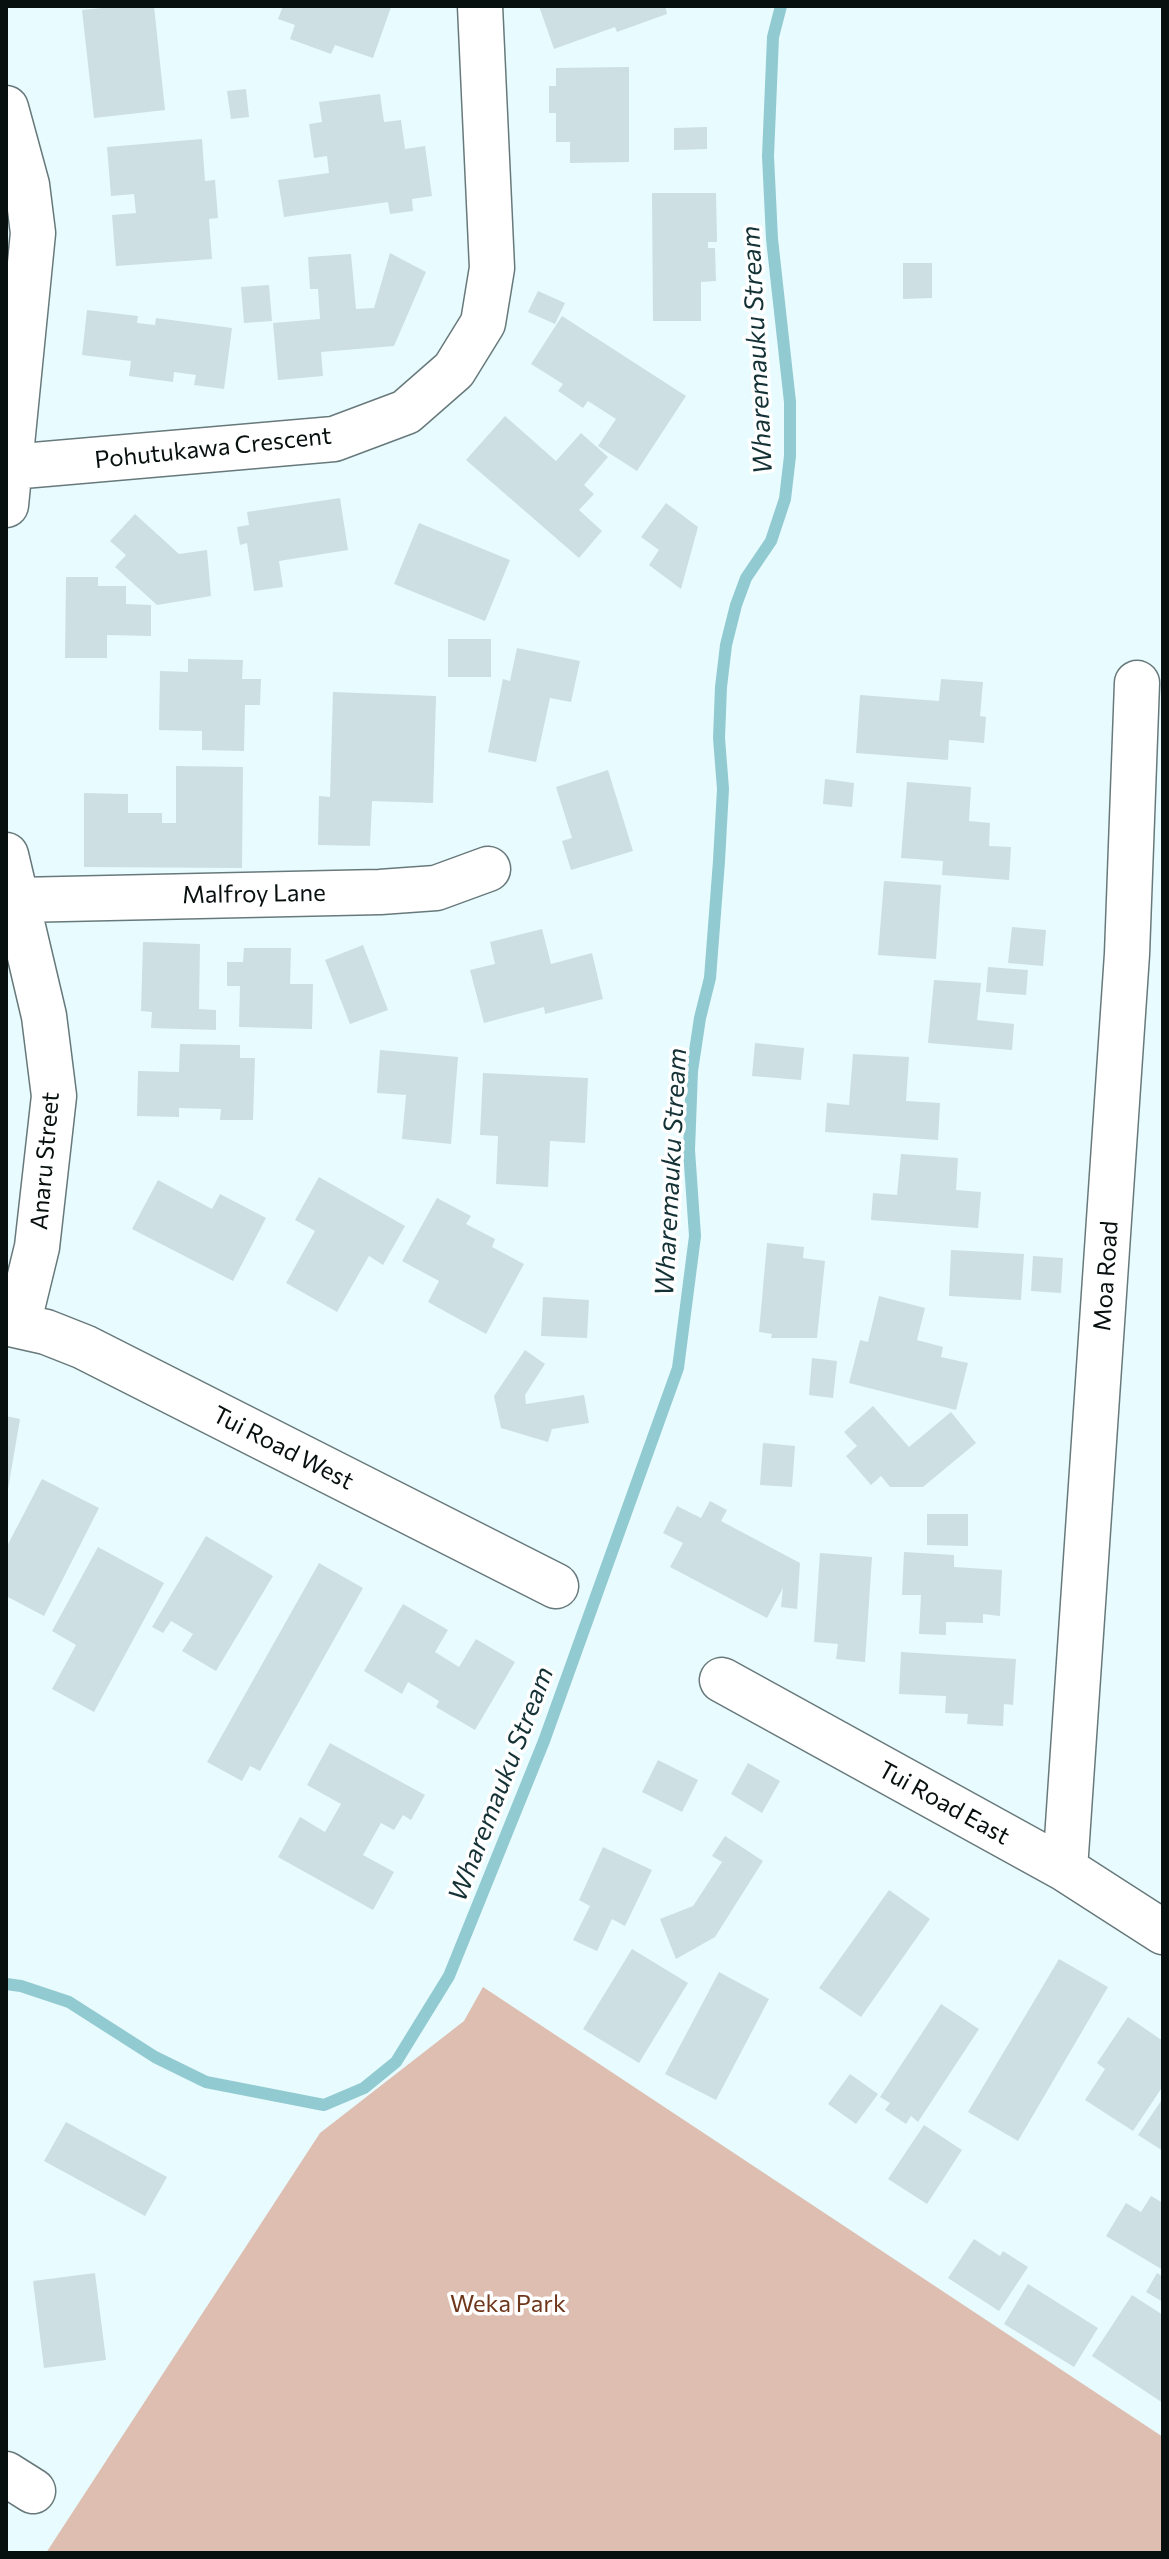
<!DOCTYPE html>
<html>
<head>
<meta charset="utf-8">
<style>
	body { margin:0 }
	#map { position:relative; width:1169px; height:2559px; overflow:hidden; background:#e8fbfe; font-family:Commissioner,sans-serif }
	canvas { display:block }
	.frame { position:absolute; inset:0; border:8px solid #080f0f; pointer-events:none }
</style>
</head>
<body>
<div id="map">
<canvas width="1169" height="2559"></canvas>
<div class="frame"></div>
</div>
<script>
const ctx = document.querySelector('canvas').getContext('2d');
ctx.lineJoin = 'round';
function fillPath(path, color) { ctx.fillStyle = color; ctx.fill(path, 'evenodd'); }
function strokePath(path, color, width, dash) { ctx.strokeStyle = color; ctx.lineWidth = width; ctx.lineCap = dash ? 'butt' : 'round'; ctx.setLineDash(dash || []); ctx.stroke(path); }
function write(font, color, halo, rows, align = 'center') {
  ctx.font = font + ' Commissioner,sans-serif'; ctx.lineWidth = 7; ctx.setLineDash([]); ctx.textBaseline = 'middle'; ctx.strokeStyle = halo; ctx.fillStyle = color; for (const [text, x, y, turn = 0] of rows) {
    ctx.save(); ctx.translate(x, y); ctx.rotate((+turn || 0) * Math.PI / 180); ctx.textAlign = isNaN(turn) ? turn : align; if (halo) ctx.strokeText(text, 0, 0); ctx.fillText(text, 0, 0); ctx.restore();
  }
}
fillPath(new Path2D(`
	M483,1987l680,450v116h-1117l274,-420 144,-112z`), '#ddbeb0');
strokePath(new Path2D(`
	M6,1984l15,2 48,16 86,55 51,25 118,23 40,-17 32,-26 53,-86 95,-235 134,-373 17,-132 -6,-86 3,-79 8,-53 10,-40 9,-117 4,-72 -4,-51 2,-51 5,-42 10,-40 10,-27 25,-37 14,-42 5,-43v-54l-18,-163 -4,-83 5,-119 8,-31`), '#91cad1', 12);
fillPath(new Path2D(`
	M122,6h32l11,104 -71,8 -12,-108z
	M283,6h105l3,1 -18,51 -38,-13 -4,9 -41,-15 5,-14 -17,-6z
	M539,6h126l2,8 -50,18 -2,-5 -61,22z
	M629,67v95l-59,1v-21h-14v-29h-7v-27h7v-18z
	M246,89l3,28 -18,2 -4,-28z
	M380,94l4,28 17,-2 4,29 20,-3 7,50 -20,3 1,12 -23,3 -2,-12 -104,15 -6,-37 51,-7 -2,-17 -13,2 -5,-34 13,-2 -3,-20z
	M707,127v22l-33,1v-22z
	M202,139l3,42 10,-1 3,38 -9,1 3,40 -96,7 -4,-51 24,-2 -2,-19 -23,2 -4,-49z
	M652,193h64l1,49h-9v6h7l1,33 -15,1v39h-48z
	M390,253l36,19 -32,74 -73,6 2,24 -45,4 -5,-57 47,-4 -2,-30h-8l-2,-32 43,-3 5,55 18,-1z
	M903,263h29v35l-29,1z
	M269,285l3,36 -28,2 -3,-36z
	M538,291l27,12 -10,21 -27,-12z
	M87,310l51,6 -1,7 18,2 1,-7 76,10 -8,61 -30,-4 2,-10 -22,-3 -1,10 -44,-6 2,-15 -49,-6z
	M562,316l124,80 -49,75 -39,-25 18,-27 -28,-18 -5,7 -25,-17 5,-7 -32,-20z
	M505,416l51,45 25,-28 27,24 -24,28 10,9 -15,16 23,21 -23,27 -113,-98z
	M340,498l8,52 -69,11 4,26 -29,4 -7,-48 -7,2 -3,-18 12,-2 -2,-13z
	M666,503l32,24 -17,62 -32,-24 10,-15 -18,-13z
	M135,514l44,40 28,-4 4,46 -54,9 -42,-38 11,-12 -16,-14z
	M419,523l91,37 -25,61 -91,-37z
	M66,577h32v9h28v18l25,1v31l-44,-1v23h-42z
	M448,639h43v38h-43z
	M517,648l63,13 -9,41 -21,-4 -14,64 -48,-10 15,-73 7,2z
	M188,659l55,1 -1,19h19l-1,26h-15l-1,46 -42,-1v-19l-43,-1 1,-59 28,1z
	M941,679l42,3 -3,34 6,1 -2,26 -35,-3 -1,20 -92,-7 4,-58 79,6z
	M333,692l103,4 -3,107 -61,-2 -2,45 -52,-1 1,-49 11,1z
	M176,766l67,1 -1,101 -158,-1v-74l44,1v19h34v10h14z
	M608,770l25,81 -62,19 -9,-29 10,-3 -16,-51z
	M825,779l29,4 -2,24 -29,-3z
	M907,782l64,5 -2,34 21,2 -1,23 22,1 -2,33 -67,-5 1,-14 -42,-3z
	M884,881l57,4 -5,74 -58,-4z
	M1012,927l34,3 -3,36 -35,-3z
	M542,929l9,35 41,-11 11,46 -58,15 -1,-7 -60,16 -14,-53 25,-6 -5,-22z
	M143,942l57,2 -1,65 17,1v20l-65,-2 1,-16 -11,-1z
	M363,945l25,65 -38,14 -25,-64z
	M244,948h47l-1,36h23l-1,45 -73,-2 1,-41h-13v-24h16z
	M988,967l40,3 -2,25 -40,-3z
	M934,980l47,3 -4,37 37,4 -2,26 -84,-7z
	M755,1043l49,5 -3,32 -49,-4z
	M180,1044l60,1v13h15l-2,62h-33l1,-11 -42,-1v9l-42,-1 1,-45 41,1z
	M380,1050l78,7 -7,87 -49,-5 4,-44 -29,-2z
	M853,1054l56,3 -3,44 34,2 -2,37 -113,-8 2,-29 22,2z
	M483,1073l105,5 -3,65 -35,-2 -2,46 -52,-3 2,-48 -18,-1z
	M901,1154l57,4 -2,32 25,2 -3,36 -107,-8 2,-27 24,2z
	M319,1177l86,49 -22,39 -14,-9 -32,56 -51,-29 29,-52 -20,-11z
	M158,1180l54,29 8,-15 46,24 -33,63 -101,-52z
	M437,1198l34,18 -5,8 29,15 -3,8 32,17 -38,70 -58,-32 11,-21 -37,-20z
	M767,1243l37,4 -1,11 22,3 -8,77h-46l1,-4 -13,-2z
	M951,1250l73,4 -3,46 -72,-4z
	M1033,1256l30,2 -2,35 -30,-2z
	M879,1296l46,12 -8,32 26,7 -2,10 27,6 -12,47 -107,-27 11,-43 8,2z
	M543,1297l46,3 -2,38 -46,-2z
	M525,1350l20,14 -20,31 1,9 58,-9 5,28 -37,6 -4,13 -47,-14 -7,-32z
	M812,1358l25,3 -4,37 -24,-3z
	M873,1406l36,41 42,-35 25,31 -53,44h-33l-9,-11 -10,9 -25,-29 11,-10 -13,-14z
	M6,1416l14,3 -12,70 -2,-1z
	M763,1443l32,3 -3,41 -32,-2z
	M42,1479l57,29 -55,108 -38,-20v-48z
	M710,1501l17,9 -6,11 79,42 -3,46 -16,-2 2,-19 -16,30 -97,-51 13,-24 -20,-10 14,-27 24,12z
	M927,1514h41v32l-41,-1z
	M206,1536l67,40 -57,95 -34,-20 11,-17 -22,-13 -8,12 -11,-6z
	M98,1547l66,36 -70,129 -42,-23 24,-44 -24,-14z
	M904,1552l50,3v12l48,3 -2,46 -17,-2v9l-37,-1v13l-27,-1 2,-39h-19z
	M820,1553l52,4 -7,105 -29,-3 2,-15 -24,-2z
	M319,1563l44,25 -103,183 -10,-5 -8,15 -35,-19z
	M403,1604l45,26 -13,22 24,15 17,-28 39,23 -40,68 -39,-23 3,-6 -31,-19 -6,12 -38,-23z
	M901,1652l115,7 -3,46 -9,-1 -1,22 -36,-2 1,-10 -23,-1 1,-17 -47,-2z
	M330,1743l95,52 -14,25 -8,-5 -9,15 -13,-7 -18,32 31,17 -21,38 -95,-53 22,-40 25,15 16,-28 -34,-19z
	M658,1760l40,20 -16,32 -40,-20z
	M748,1763l32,18 -18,32 -31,-19z
	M725,1836l38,25 -48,76 -39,22 -16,-40 33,-13 29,-44 -10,-6z
	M603,1847l49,23 -27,56 -13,-7 -15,32 -24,-11 17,-34 -11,-6z
	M889,1890l41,29 -69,98 -42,-29z
	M632,1949l56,34 -49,80 -56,-34z
	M1059,1959l49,28 -90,154 -50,-29z
	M719,1972l50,27 -53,101 -51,-26z
	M941,2004l38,25 -61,93 -7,-6 -5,8 -21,-14 5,-7 -10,-6z
	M1128,2017l35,24v45l-30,45 -48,-31 20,-31 -8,-6z
	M850,2074l28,20 -22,30 -28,-20z
	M1163,2098v53l-25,-16z
	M66,2122l101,55 -22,39 -101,-55z
	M924,2125l38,25 -35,54 -39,-25z
	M1151,2196l12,7v67l-57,-34 20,-33 15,9z
	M974,2239l26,17 3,-5 25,16 -29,44 -51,-33z
	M95,2273l11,87 -62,8 -11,-87z
	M1157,2273l6,4v25l-17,-10z
	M1028,2284l70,44 -24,39 -70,-43z
	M1132,2295l31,20v88l-71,-47z`), '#cddfe2');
const minor = new Path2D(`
	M6,108l21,77 6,48 -27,272
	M11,467l323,-28 72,-27 48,-42 29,-47 9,-55 -12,-262
	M6,855l38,161 10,80 -17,151 -19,78
	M18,900l362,-8 56,-4 52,-19
	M6,1323l40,9 38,15 472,239
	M722,1680l343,189 98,63
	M1065,1869l62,-915 10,-271
	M6,2474l27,17`);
strokePath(minor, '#68797b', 47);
strokePath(minor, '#fff', 44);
write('24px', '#080f0f', '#fff', [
	["Pohutukawa Crescent",213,448,-6],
	["Malfroy Lane",254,894,-1],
	["Anaru Street",45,1161,-85],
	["Moa Road",1106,1276,-86],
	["Tui Road West",283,1448,27],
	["Tui Road East",944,1803,29]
]);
write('24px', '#6e361a', '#fff', [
	["Weka Park",508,2304]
]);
write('italic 26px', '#143235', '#fff', [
	["Wharemauku Stream",757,350,-93],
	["Wharemauku Stream",671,1172,-87],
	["Wharemauku Stream",501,1784,-69]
]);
</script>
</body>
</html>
